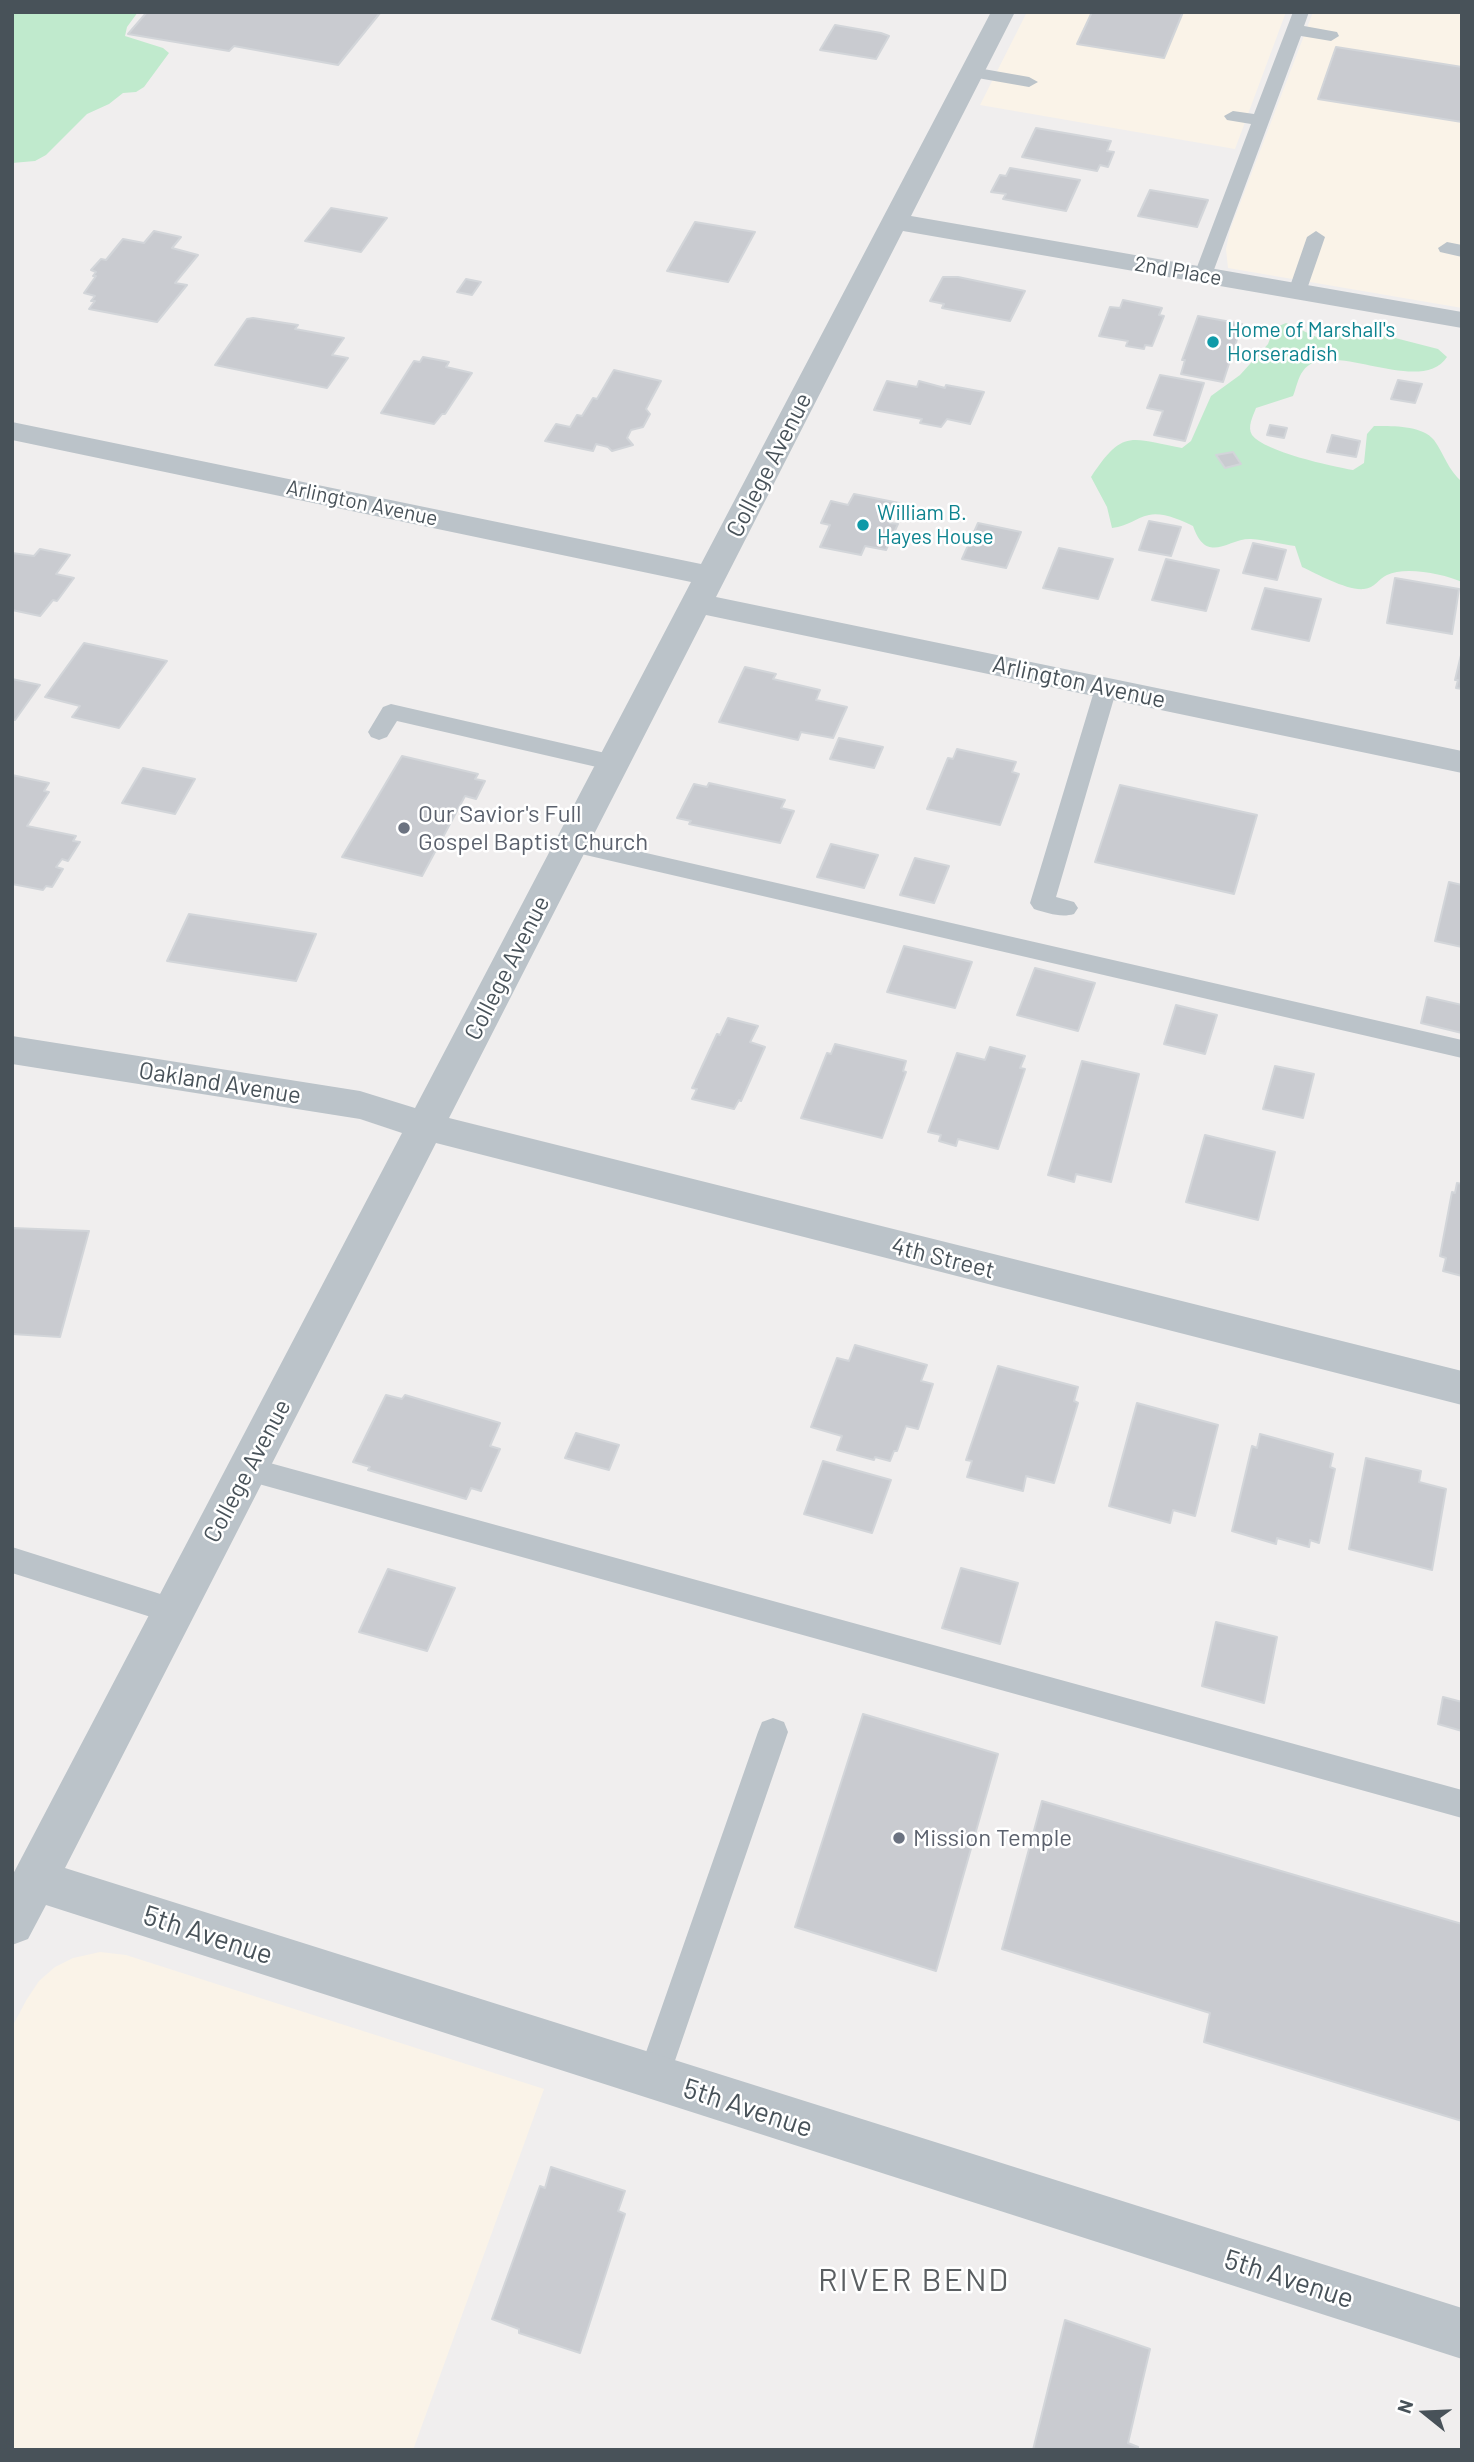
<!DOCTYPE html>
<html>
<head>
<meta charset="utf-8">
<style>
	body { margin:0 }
	#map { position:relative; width:1474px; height:2462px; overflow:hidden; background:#f0eeee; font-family:Barlow,sans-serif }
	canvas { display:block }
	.frame { position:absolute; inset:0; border:14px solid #485259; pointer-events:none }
	.north { position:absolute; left:1390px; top:2378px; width:70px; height:70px; -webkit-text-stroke:5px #fff; paint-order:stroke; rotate:288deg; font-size:19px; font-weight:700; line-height:28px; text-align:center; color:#485259 }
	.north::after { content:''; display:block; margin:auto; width:24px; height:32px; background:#485259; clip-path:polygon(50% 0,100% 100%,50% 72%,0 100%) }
</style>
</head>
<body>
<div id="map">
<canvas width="1474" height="2462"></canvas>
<div class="frame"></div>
<div class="north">N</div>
</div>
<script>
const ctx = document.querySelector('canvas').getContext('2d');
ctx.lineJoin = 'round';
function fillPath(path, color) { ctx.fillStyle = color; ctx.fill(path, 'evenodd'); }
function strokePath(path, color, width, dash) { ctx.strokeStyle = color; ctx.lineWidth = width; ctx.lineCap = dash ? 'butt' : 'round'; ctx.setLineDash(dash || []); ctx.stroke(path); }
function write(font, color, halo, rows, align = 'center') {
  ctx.font = font + ' Barlow,sans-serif'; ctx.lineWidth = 5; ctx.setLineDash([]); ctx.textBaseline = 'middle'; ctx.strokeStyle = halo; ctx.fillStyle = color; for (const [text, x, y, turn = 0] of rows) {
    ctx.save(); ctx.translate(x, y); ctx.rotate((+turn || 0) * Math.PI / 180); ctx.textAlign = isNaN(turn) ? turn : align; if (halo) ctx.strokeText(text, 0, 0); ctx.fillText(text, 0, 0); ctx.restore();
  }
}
fillPath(new Path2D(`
	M1027,12h259l-51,137 -255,-44z
	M1313,12h149v296l-234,-40 -2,-19 4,-19z
	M100,1952l26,3 418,134 -131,361h-401v-423l15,-28 12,-18 16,-14 18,-9z`), '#faf3e8');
fillPath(new Path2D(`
	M12,12h126l-11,15 -2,9 38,12 6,5 -25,34 -8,5 -13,1 -14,11 -22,10 -41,41 -11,6 -23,2z
	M1286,323l37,17 25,-9 16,-1 74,19 9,8c-27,41 -120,-21 -144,14 -5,6 -7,18 -10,25l-37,12c-3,8 -9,19 -4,27 13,17 79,31 101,35l11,-7 3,-29 7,-8c17,0 48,-1 60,14 10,14 14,30 28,42v100c-18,-8 -57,-16 -75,-7 -9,4 -12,13 -23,14 -16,2 -47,-15 -62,-22l-7,-21c-14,-2 -29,-6 -44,-7 -23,-1 -44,27 -58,-13 -12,-6 -31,-14 -44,-11 -14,3 -20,11 -37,13l-5,-21 -16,-30c32,-48 38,-39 91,-29l9,-7 20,-45 29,-21 28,-31 6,-16z`), '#c0eacd');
const building = new Path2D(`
	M147,12h231l2,1 -42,52 -104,-19 -5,5 -101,-17z
	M1092,12h91l-19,46 -87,-14z
	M835,25l46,8 8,3 -13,23 -56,-9z
	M1336,47l126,20v55l-144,-23z
	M1036,128l75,13 -4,10 7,1 -6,15 -8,-2 -3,6 -75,-14z
	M1010,168l70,12 -14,31 -63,-12 3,-5 -15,-2 9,-17 6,1z
	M1150,190l58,10 -11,27 -59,-11z
	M331,208l56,10 -26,34 -56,-11z
	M695,222l60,10 -27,50 -61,-11z
	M154,231l27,6 -9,11 26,7 -23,28 12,2 -30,37 -68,-13 6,-8h-4l4,-5 -11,-3 12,-17h-3l3,-4 -5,-2 10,-11 5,1 17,-21 21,4z
	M943,277h15l67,14 -15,30 -68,-13 2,-4 -14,-3z
	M466,279l15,3 -9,13 -15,-3z
	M1123,300l39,8 -3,7 5,1 -12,30 -7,-1 -1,4 -18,-3 2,-5 -29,-5 11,-29 10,1z
	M1198,316l44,8 -19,58 -42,-8 4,-14h-3z
	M253,318l45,7 -3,4 49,9 -12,17 16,3 -21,30 -112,-23 32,-46z
	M423,357l26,5 -3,5 26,6 -27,41h-3l-8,10 -53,-11 33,-52 6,1z
	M614,370l47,11 -15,28 4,5 -7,13 -12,3 -4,8 6,7 -21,6 -4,-4 -12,-3 -3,7 -48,-10 11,-17 14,3 7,-12 5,1 11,-18 4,1z
	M1160,375l44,8 -19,58 -31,-6 9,-24 -16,-3z
	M1398,380l24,4 -7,19 -24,-4z
	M887,381l30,6 2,-6 26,7 1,-3 38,7 -14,32 -23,-5 -6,8 -21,-4 2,-4 -48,-9z
	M1270,425l17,3 -3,10 -17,-3z
	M1332,435l28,6 -4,16 -29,-5z
	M1233,452l8,12 -16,4 -9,-13z
	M854,494l45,9 -9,20 8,1 -12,26 -21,-4 -4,9 -41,-8 10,-22 -9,-2 10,-22 17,4z
	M1149,521l32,6 -10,29 -32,-6z
	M978,523l43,9 -15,36 -44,-9z
	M1253,543l33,7 -9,30 -34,-7z
	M1059,548l54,11 -15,40 -55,-11z
	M40,549l30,6 -14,19 18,4 -17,23 -4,-1 -13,16 -28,-6v-57l22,3z
	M1166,559l53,11 -13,41 -54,-11z
	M1395,578l64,11 -7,45 -65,-11z
	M1265,588l56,11 -12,42 -57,-12z
	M84,643l83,18 -48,67 -47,-11 8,-11 -35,-9z
	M1462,651v38l-6,-1 2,-8h-3z
	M745,667l31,7 -3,5 47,11 -4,10 31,7 -14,31 -32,-6 -3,8 -79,-18z
	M12,679l28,6 -25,35 -3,-1z
	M839,738l44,9 -9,21 -44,-9z
	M957,749l59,13 -4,10 7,2 -19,51 -73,-16 21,-51 5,1z
	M402,756l76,18 -3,5 10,2 -9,18 -11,-3 -43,80 -80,-19z
	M143,768l52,11 -20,35 -53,-11z
	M12,775l37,8 -5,8 5,1 -22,34 49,10 -3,5 7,1 -12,19 -6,-2 -6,8 7,2 -11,18 -6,-1 -3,4 -31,-6z
	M709,783l76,17 -4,8 13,3 -14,32 -91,-19 2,-3 -14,-3 17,-34 13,3z
	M1120,785l137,30 -23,79 -139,-32z
	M831,844l47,11 -14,33 -47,-11z
	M915,858l34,8 -15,37 -34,-8z
	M1449,882l13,3v62l-27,-6z
	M189,914l127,20 -20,47 -129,-20z
	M904,946l68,16 -17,46 -68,-16z
	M1035,968l60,15 -17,48 -61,-16z
	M1427,997l35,8v28l-41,-10z
	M1176,1005l41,10 -12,39 -41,-10z
	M728,1018l30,8 -8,16 15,5 -24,54 -2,-1 -5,9 -42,-10 5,-10 -5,-1 25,-54 3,1z
	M835,1044l71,17 -3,10 3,1 -24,66 -81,-20 26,-65 4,1z
	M990,1047l35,9 -5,12 5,1 -27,80 -40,-10 -2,7 -17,-5 2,-6 -13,-3 29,-79 28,7z
	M1082,1061l57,13 -28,108 -35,-8 -2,8 -26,-7z
	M1275,1066l39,8 -11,44 -40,-9z
	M1205,1135l70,17 -17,68 -72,-18z
	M1457,1183l5,1v92l-19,-5 3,-13 -6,-2 12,-64 3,1z
	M12,1228l77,3 -29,106 -48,-3z
	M855,1345l72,20 -6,16 12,3 -15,45 -12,-3 -9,25h-3l-4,10 -15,-4 -1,3 -37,-10 5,-14 -31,-9 26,-69 12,3z
	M998,1366l80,21 -4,14 4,2 -24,80 -28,-7 -3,15 -56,-14 5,-16 -6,-1z
	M386,1395l16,4 3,-4 95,28 -10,23 10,3 -19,42 -10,-3 -5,11 -98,-29 2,-3 -17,-5z
	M1137,1403l81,22 -23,91 -22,-6 -3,13 -61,-17z
	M576,1433l43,12 -10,25 -44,-12z
	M1260,1434l73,20 -3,13 5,2 -16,74 -9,-3 -1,7 -32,-9 -1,6 -44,-13 20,-85 5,2z
	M1366,1458l55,13 -2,11 27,7 -14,81 -83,-21z
	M823,1461l68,19 -19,53 -68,-19z
	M961,1568l57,15 -18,61 -58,-16z
	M388,1569l67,19 -28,63 -68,-19z
	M1216,1622l61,15 -13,66 -62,-17z
	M1443,1697l19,5v29l-24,-7z
	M863,1714l135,40 -62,217 -141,-44z
	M1042,1801l420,123v197l-258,-79 6,-29 -208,-64z
	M551,2167l74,24 -7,20 7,3 -45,139 -61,-20v-4l-27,-10 48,-133 5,2z
	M1065,2320l85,29 -22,94 10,4v3h-105z`);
fillPath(building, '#c9cbd0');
strokePath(building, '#d2d5d9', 2);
fillPath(new Path2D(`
	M1293,12h16l-5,14 33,6 2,4 -8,5 -30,-5 -89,239 -9,6 -7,-2 -2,-4 57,-151 -24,-4 -3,-4 9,-5 21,3z
	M972,67l57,10 9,5 -9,5 -63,-11 -3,-4z
	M1316,231l9,6 -19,55 -9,6 -7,-2 -2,-4 19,-55z
	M1447,242l15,3v12l-22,-5 -2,-4z
	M1106,681l8,2 3,5 -61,209 18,5 4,6 -4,6c-13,4 -27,-1 -40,-5l-4,-6 65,-215 3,-5z
	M391,704l223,51 8,2 3,6 -3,6 -8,2 -217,-50 -10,16 -8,3 -8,-3 -3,-5 15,-25z
	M572,836l890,204v18l-898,-208 -4,-6 4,-6z
	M248,1457l1214,333v28l-1214,-337 -10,-4 -4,-8 4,-8z
	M12,1547l161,51 10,4 5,9 -5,9 -10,4 -161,-51z
	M773,1718l11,4 4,10 -119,346 -4,12 -12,4 -12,-4 -4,-12 121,-346 4,-10z`), '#bbc3c9');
fillPath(new Path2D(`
	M991,12h24l-104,204 551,96v16l-559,-97 -187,366 746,154v22l-756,-158 -257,503 1013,253v34l-1026,-262 -371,725 1397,440v51l-1416,-454 -18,34 -16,6v-69l390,-743 -42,-14 -348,-55v-28l348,55 55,17 276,-526 -679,-142v-18l689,142z`), '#bbc3c9');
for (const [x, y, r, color] of [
	[1213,342,7,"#0f9aa8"],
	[863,525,7,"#0f9aa8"],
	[404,828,7,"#6b7280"],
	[899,1838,7,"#6b7280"]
]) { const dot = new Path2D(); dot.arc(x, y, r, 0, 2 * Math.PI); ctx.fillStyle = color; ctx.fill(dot); strokePath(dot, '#fff', 2.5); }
write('21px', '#485259', '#fff', [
	["2nd Place",1178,271,10],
	["Arlington Avenue",362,503,12]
]);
write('21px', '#0d838f', '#fff', [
	["Home of Marshall's",1227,330],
	["Horseradish",1227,354],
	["William B.",877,513],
	["Hayes House",877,537]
], 'left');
write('24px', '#485259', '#fff', [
	["College Avenue",769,465,-63],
	["Arlington Avenue",1079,682,12],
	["College Avenue",507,968,-63],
	["Oakland Avenue",220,1083,9],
	["4th Street",943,1258,14],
	["College Avenue",247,1471,-62]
]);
write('24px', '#5b616d', '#fff', [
	["Our Savior's Full",418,814],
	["Gospel Baptist Church",418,842],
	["Mission Temple",913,1838]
], 'left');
write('28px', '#485259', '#fff', [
	["5th Avenue",208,1935,18],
	["5th Avenue",748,2108,18],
	["5th Avenue",1289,2279,18]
]);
ctx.letterSpacing = '2px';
write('32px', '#5b5f62', '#fff', [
	["RIVER BEND",914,2280]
]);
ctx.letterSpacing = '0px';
</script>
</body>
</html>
